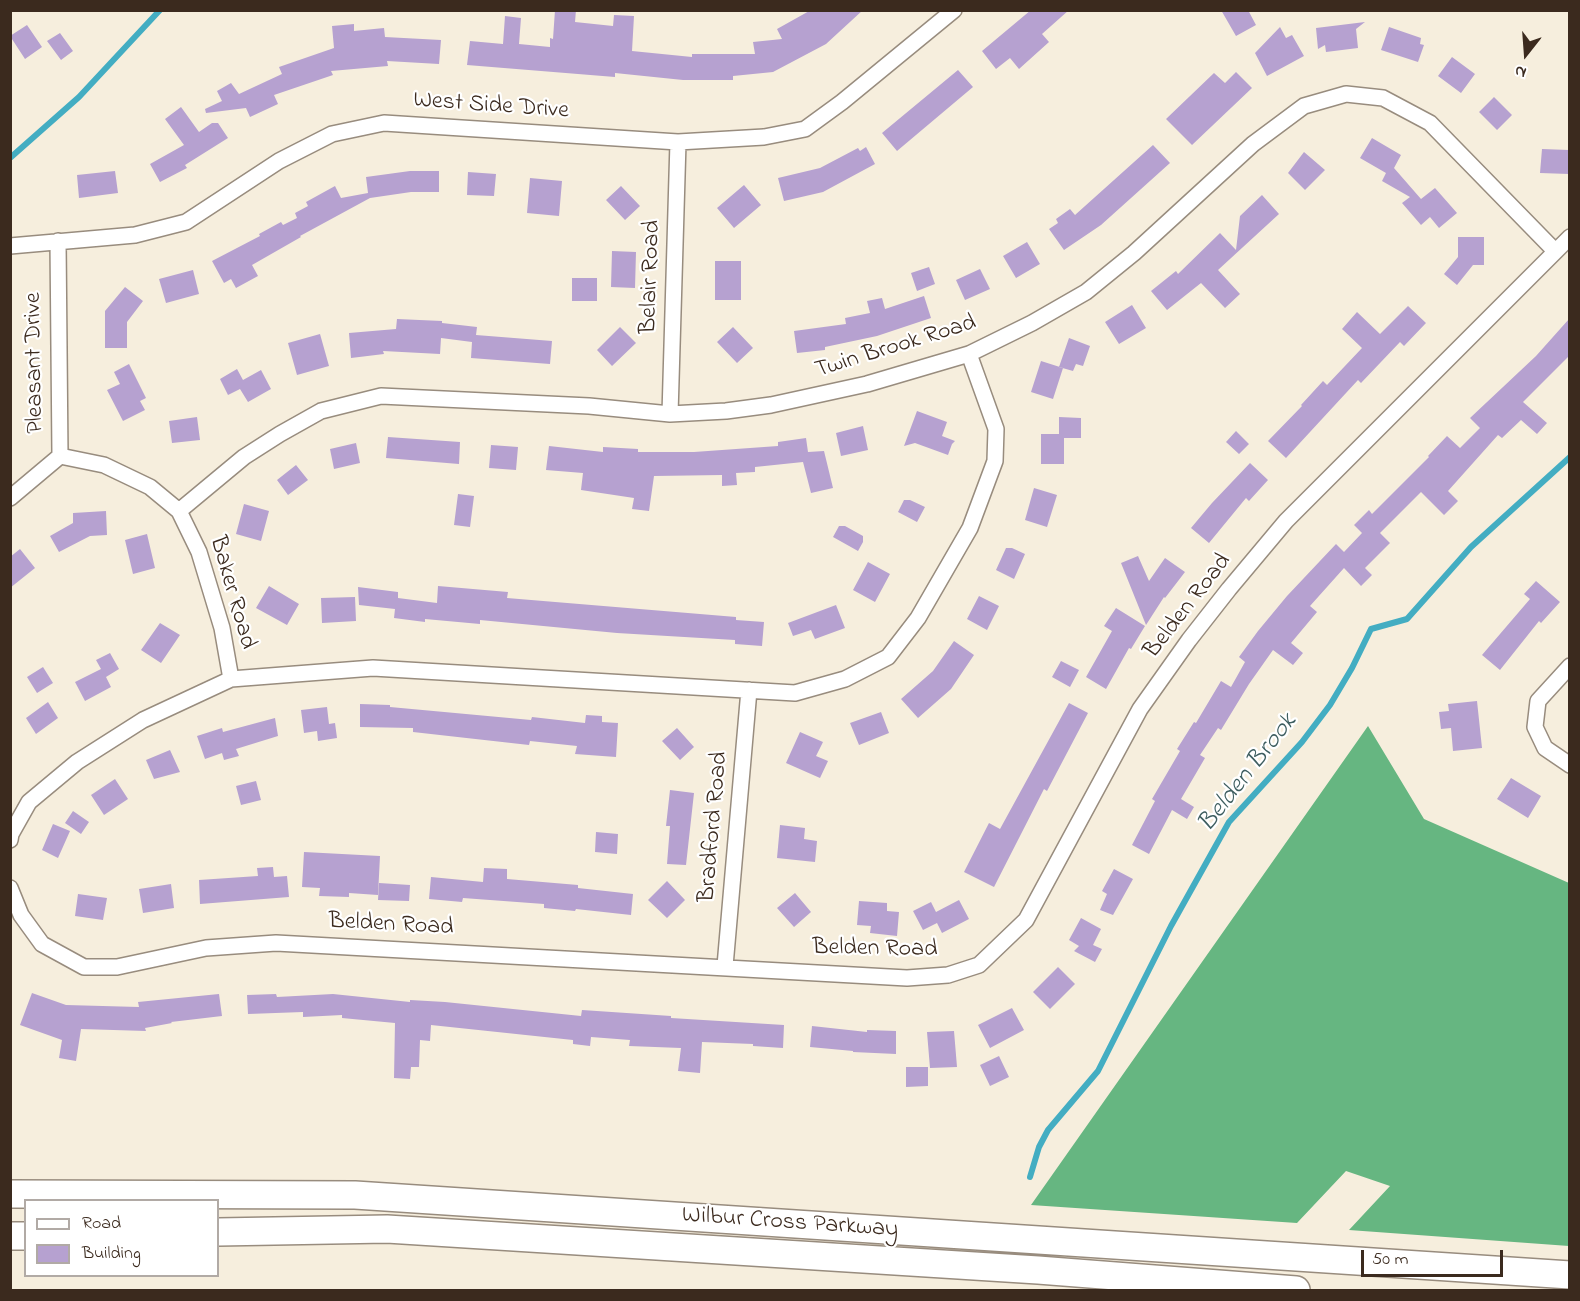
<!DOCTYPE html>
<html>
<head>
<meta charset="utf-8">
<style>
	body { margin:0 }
	#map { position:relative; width:1580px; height:1301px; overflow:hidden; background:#f6eedd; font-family:"Indie Flower",sans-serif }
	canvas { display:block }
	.frame { position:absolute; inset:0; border:12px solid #3b2a1e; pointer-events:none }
	.legend { position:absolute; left:24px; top:1199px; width:195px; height:78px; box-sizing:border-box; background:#fff; border:2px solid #b1aaa5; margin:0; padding:8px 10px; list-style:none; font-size:18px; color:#3b2a1e }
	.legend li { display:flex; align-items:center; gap:12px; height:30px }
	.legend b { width:30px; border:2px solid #b1aaa5 }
	.north { position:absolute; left:1496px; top:24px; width:60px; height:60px; -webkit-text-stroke:4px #fff; paint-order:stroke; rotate:197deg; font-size:16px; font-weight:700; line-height:24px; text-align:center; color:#3b2a1e }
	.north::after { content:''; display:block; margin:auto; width:21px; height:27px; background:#3b2a1e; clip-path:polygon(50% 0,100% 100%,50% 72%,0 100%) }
	.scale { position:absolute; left:1361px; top:1250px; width:142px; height:27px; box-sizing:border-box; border:3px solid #3b2a1e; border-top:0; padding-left:8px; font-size:18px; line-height:21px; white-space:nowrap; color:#3b2a1e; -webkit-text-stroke:4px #fff; paint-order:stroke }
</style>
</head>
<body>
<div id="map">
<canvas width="1580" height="1301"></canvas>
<div class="frame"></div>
<ul class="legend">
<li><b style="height:8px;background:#fff"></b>Road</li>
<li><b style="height:16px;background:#b6a1d0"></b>Building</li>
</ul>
<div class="north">N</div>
<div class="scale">50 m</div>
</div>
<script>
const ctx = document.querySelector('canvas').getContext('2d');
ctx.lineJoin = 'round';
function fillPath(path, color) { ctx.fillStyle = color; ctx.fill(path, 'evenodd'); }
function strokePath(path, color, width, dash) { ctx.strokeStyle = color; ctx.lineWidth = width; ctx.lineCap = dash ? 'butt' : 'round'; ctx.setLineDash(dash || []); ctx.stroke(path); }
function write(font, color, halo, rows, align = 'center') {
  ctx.font = font + ' "Indie Flower",sans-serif'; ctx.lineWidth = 4.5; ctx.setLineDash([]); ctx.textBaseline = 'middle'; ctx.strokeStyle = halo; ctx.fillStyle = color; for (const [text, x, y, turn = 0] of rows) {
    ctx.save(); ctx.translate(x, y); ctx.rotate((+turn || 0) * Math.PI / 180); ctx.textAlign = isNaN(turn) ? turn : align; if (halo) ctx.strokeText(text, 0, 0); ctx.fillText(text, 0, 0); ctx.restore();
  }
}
fillPath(new Path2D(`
	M1368,726l56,93 145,64v363l-220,-16 41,-44 -44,-15 -49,52 -266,-18z`), '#66b681');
strokePath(new Path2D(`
	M10,158l69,-61 81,-87
	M1030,1177l9,-30 9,-17 50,-59 73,-145 58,-104 73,-80 28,-37 22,-37 19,-39 36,-10 64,-72 99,-90`), '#43adc2', 6);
fillPath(new Path2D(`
	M555,10h21l-1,12 38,4 1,-11 20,1 -2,35 60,6v-3h63l-2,-12 29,-3 -5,-10 34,-19h52l-37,34 -53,28 -40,4v4h-50l-68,-7v4l-148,-12 3,-24 33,3 2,-28 16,2 -2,26 31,3v-9l3,1z
	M1031,10h38l-27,24 7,8 -30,27 -9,-11 -14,11 -14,-18z
	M1221,10h27l8,15 -20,11z
	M1365,22l-9,7 2,19 -32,4 -1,-7 -7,4 -2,-21z
	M354,24v7l30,-3 1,9 56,3 -2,24 -52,-3 1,5 -57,5 2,4 -59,20 4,9 -28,13 -4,-9 -40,5 -1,-4 17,-8 -5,-10 14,-8 8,11 43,-20 -3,-7 55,-19 -2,-22z
	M27,25l15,22 -17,12 -15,-23z
	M1280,27l6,11 6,-3 12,21 -37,20 -12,-23z
	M1389,27l32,11 -1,6 4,1 -6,17 -37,-12z
	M60,33l13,18 -12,9 -14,-19z
	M1452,57l23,17 -14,19 -23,-17z
	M958,70l15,17 -76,64 -15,-18z
	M1236,72l16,16 -60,57 -26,-26 48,-46 11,10z
	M1494,97l18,18 -15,15 -18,-18z
	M181,107l18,25 13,-9h6l10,15 -43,27 2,3 -27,14 -10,-18 34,-19 -19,-26z
	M1372,138l29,17 -7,13 27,31 14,-11 22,25 -18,15 -9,-11 -9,8 -19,-22 8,-6 -28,-16 4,-8 -26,-15z
	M1153,145l17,18 -69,62 -37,25 -15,-21 9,-6 -2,-4 14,-10 5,6z
	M866,147l9,17 -52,28 -39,9 -6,-23 42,-10 38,-20 2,3z
	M1542,149l27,1v24l-29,-1z
	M1304,152l21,18 -20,20 -17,-17z
	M115,171l3,22 -39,5 -2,-23z
	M410,171h29v21h-28l-41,6 -70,38 1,1 -49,28 6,11 -22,12 -5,-9 -7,4 -12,-22 48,-25 -1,-2 22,-12 2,3 14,-7 -2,-5 13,-7 -2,-4 29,-16 6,12 27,-5 -2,-16z
	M468,172l28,2 -2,22 -27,-1z
	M530,178l32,3 -3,35 -32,-3z
	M744,185l17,20 -27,23 -17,-20z
	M621,186l19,20 -15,14 -19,-20z
	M1262,195l17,19 -61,56 22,24 -15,14 -24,-25 -34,27 -16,-19 25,-20 2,3 42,-41 16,17 4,-34z
	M1458,237h26v28h-11l-16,20 -13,-11 14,-17z
	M1027,242l13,22 -24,14 -13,-22z
	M612,251l24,1 -1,36 -24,-1z
	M715,261h26v39h-26z
	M929,267l6,17 -18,7 -6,-18z
	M980,269l10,20 -25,11 -9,-20z
	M193,270l6,24 -33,9 -7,-24z
	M572,278h25v23h-25z
	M125,287l18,14 -16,21v26h-22v-37z
	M924,296l7,22 -54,18 -52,11v3l-28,3 -3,-22 52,-7 -1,-6 25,-5 -3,-12 15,-3 3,11z
	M1132,305l14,23 -27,16 -14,-22z
	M1408,306l18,17 -22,23 -4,-4 -39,41 -3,-3 -72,78 -18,-17 34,-35 -1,-1 22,-24 4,4 35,-37 -20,-19 15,-17 23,22z
	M397,319l45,2v2l35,4 -1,8 76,6 -2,23 -79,-6 1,-16 -31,-4 -1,16 -57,-3 1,3 -33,4 -2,-25 47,-4z
	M1569,319v37l-46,46 24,21 -10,11 -16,-14 -19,18 -4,-3 -50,56 10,10 -14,14 -23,-23 -41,41 10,10 -25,25 7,7 -11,11 -17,-18 -34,38 7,6 -26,31 12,10 -10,12 -20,-15 -24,34 -28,46 -3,-2 -18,27 5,3 -24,41 13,8 -7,12 -15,-9 -23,44 -17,-9 23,-44 -3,-2 28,-48 -3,-2 17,-27 2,1 25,-42 10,6 14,-25 -6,-5 19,-26 29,-35 49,-52 8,8 18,-19 -8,-8 15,-15 3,4 57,-57 -1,-1 19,-20 13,12 20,-20 -10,-10 66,-62z
	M620,327l16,16 -24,23 -15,-16z
	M733,327l20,21 -16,15 -20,-21z
	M320,334l9,32 -32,9 -9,-32z
	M1069,338l21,8 -7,20 -7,-2 -3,7 -14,-4z
	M1041,361l22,7 -10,31 -22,-7z
	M129,364l17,34 -6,3 5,9 -22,11 -16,-31 13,-6 -6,-12z
	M237,369l6,11 18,-10 10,19 -23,13 -8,-13 -12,6 -8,-16z
	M917,411l30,11 -5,14 13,5 -3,3 -4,11 -33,-12 -11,3z
	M197,417l3,23 -28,3 -3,-22z
	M1059,417l22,1v20h-17v26h-23v-30h18z
	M863,426l5,24 -27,6 -5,-23z
	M1236,431l13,13 -10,10 -13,-12z
	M388,437l72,5 -1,22 -73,-6z
	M806,438l2,14 16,-1 9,37 -22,5 -8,-31 -48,5v5l-19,1 1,12 -15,1v-11l-68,1 -5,35 -17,-2 2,-11 -53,-8 2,-17 -37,-3 3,-24 54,6v-5l35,2v3h56l84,-6v-4z
	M356,443l4,20 -26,6 -4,-20z
	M491,445l27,2 -2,23 -27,-2z
	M1250,463l18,17 -19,21 -3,-3 -37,45 -18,-15 21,-25z
	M296,465l12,15 -20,15 -11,-15z
	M1034,488l23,7 -10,32 -22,-7z
	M458,494l16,2 -4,31 -16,-2z
	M904,500h6l15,7 -8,15 -19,-10z
	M244,504l25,7 -8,30 -25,-7z
	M106,511l1,24 -17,1 -31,16 -9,-16 23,-13v-10z
	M839,526h6l18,10v6l-5,9 -25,-14z
	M147,534l8,34 -22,6 -8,-34z
	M1006,548h6l13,6 -11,25 -18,-9z
	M20,549l15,19 -25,20v-31z
	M1138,556l11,25 16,-23 20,14 -20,26 -1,-1 -18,28 -25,-62z
	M868,562l22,12 -15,28 -22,-12z
	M1536,581l24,21 -19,21 -2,-2 -39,49 -18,-15 48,-56 -6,-5z
	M269,586l30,18 -12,21 -31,-17z
	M438,586l70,6 -1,6 229,19v3l28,2 -2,24 -27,-2v-4l-118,-7 -137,-13v4l-55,-5v3l-31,-4 1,-9 -36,-4 -1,-18 40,5v6l39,5z
	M979,596l20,10 -12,24 -20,-11z
	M355,597l1,24 -34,2 -1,-25z
	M836,605l9,23 -30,11 -4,-9 -18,6 -5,-13z
	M1116,608l29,18 -14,23 -2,-1 -23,41 -20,-12 26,-46 -8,-5z
	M160,623l20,12 -19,28 -20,-13z
	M954,641l20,14 -23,34 -33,29 -17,-19 32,-28z
	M110,653l9,16 -13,8 5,10 -26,14 -10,-19 26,-13 -5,-9z
	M1061,661l18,9 -9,17 -18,-10z
	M43,667l10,16 -16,10 -10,-16z
	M1477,701l5,47 -29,3 -2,-23 -10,1 -2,-17 10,-1 -1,-7z
	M48,702l10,16 -22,16 -10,-16z
	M1069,703l19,10 -41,78 -3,-2 -50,98 -30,-15 25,-49 11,6z
	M360,704l30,1v2l141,13 1,-3 53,6 1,-8 16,1v6l16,1 -2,34 -41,-3 2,-8 -47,-5 -1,4 -116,-13v-4l-53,-1z
	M327,707l2,17 6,-1 2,15 -19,3 -1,-10 -13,2 -3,-23z
	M881,712l8,21 -30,12 -9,-22z
	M275,718l3,18 -42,13 3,7 -15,4 -2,-7 -17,6 -8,-23 25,-8 1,4z
	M677,728l17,19 -14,13 -18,-19z
	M800,732l23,10 -7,14 12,5 -8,17 -34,-15z
	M170,750l10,22 -26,7 -8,-19z
	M1511,778l30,18 -13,22 -31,-19z
	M115,779l13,20 -24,16 -13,-20z
	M256,781l5,19 -20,5 -5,-19z
	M670,790l24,3 -8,72 -19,-1 3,-38h-4z
	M73,811l16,11 -8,12 -16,-11z
	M53,824l17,7 -12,27 -16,-8z
	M780,825l25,3 -1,11 13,2 -2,21 -38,-4z
	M596,832l22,2 -1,20 -22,-2z
	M304,852l76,4 -2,39 -29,-2v4l-30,-1 1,-8 -18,-1z
	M273,867l1,10 13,-1 2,21 -89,7 -1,-24 59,-4 -1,-8z
	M484,868l23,1v10l71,6v3l55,6 -2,21 -55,-6 -1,2 -31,-3v-4l-81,-6 -1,4 -33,-3 2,-22 52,5z
	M1114,869l19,10 -20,36 -13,-5 7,-16 -5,-3z
	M667,881l18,19 -18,18 -19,-18z
	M379,883l31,2 -1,16 -31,-1z
	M171,884l3,24 -31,5 -4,-24z
	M795,893l16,19 -17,15 -17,-19z
	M78,894l29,4 -4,22 -28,-4z
	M959,900l10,19 -27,14 -5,-10 -14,7 -10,-19 18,-9 5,10z
	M859,901l28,2v8l12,1 -2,24 -27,-3 1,-7 -14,-1z
	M1081,918l20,11 -8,16 9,4 -7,13 -21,-11 5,-5 -10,-6z
	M1058,967l17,17 -25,25 -17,-17z
	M32,993l34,12 73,2 -1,-5 81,-8 3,22 -51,6 1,1 -27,5 1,3 -65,-2 -5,32 -17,-3 3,-18 -42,-15z
	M276,994l1,3 56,-3 77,8v-2l35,2 136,14 1,-6 89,6v2l113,7 -1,23 -30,-2v-2l-51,-2 -2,31 -22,-2 3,-23 -52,-2 1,-6 -39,-3 -1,9 -17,-2v-4l-142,-15 -1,16 -10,-1 -1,27h-8l-1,12 -16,-1 1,-55 -53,-5v-3l-39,2v-5l-55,2 -1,-19z
	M1012,1008l12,22 -34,18 -12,-23z
	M812,1026l55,6v-2l29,1v23l-43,-2v-1l-43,-4z
	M954,1031l3,36 -27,1 -3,-36z
	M999,1056l10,21 -19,9 -10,-21z
	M906,1067h22v19l-22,1z`), '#b6a1d0');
const street = new Path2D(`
	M10,246l125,-11 51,-13 93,-61 53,-27 52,-11 294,19 86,-5 41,-8 37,-27 112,-92
	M670,414l8,-272
	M60,456l44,9 46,22 29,24 20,41 23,76 9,51
	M10,498l50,-42 -2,-215
	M179,511l65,-54 36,-23 41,-23 60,-15 208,10 81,8 56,-3 45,-6 96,-21 102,-30 63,-31 54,-31 48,-39 119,-109 51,-38 42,-12 37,4 47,25 125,128
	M1570,666l-32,35 -3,26 10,21 25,17
	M10,840l1,-6 18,-32 48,-40 66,-42 88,-41 142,-11 422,25 50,-14 43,-22 30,-39 52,-90 25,-67 1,-32 -27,-75
	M10,888l11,27 21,29 42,23h33l89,-19 70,-5 631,35 41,-3 31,-10 47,-45 114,-211 49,-69 40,-51 57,-68 284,-284
	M725,966l24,-276`);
const highway = new Path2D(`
	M10,1194l345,1 1215,80
	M218,1232l169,-3 651,41 258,20
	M10,1236h16`);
strokePath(street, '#988c7e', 18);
strokePath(highway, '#988c7e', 30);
strokePath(street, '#fff', 15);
strokePath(highway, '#fff', 27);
write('24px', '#3b2a1e', '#fff', [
	["West Side Drive",491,107,4],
	["Belair Road",652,277,-88],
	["Twin Brook Road",896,348,-17],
	["Pleasant Drive",36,363,-91],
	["Baker Road",231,593,74],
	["Belden Road",1189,607,-52],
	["Bradford Road",715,827,-85],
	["Belden Road",391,926,3],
	["Belden Road",875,950,1],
	["Wilbur Cross Parkway",790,1224,4]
]);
write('italic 26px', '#3e5e60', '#fff', [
	["Belden Brook",1249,774,-52]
]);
</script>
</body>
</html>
